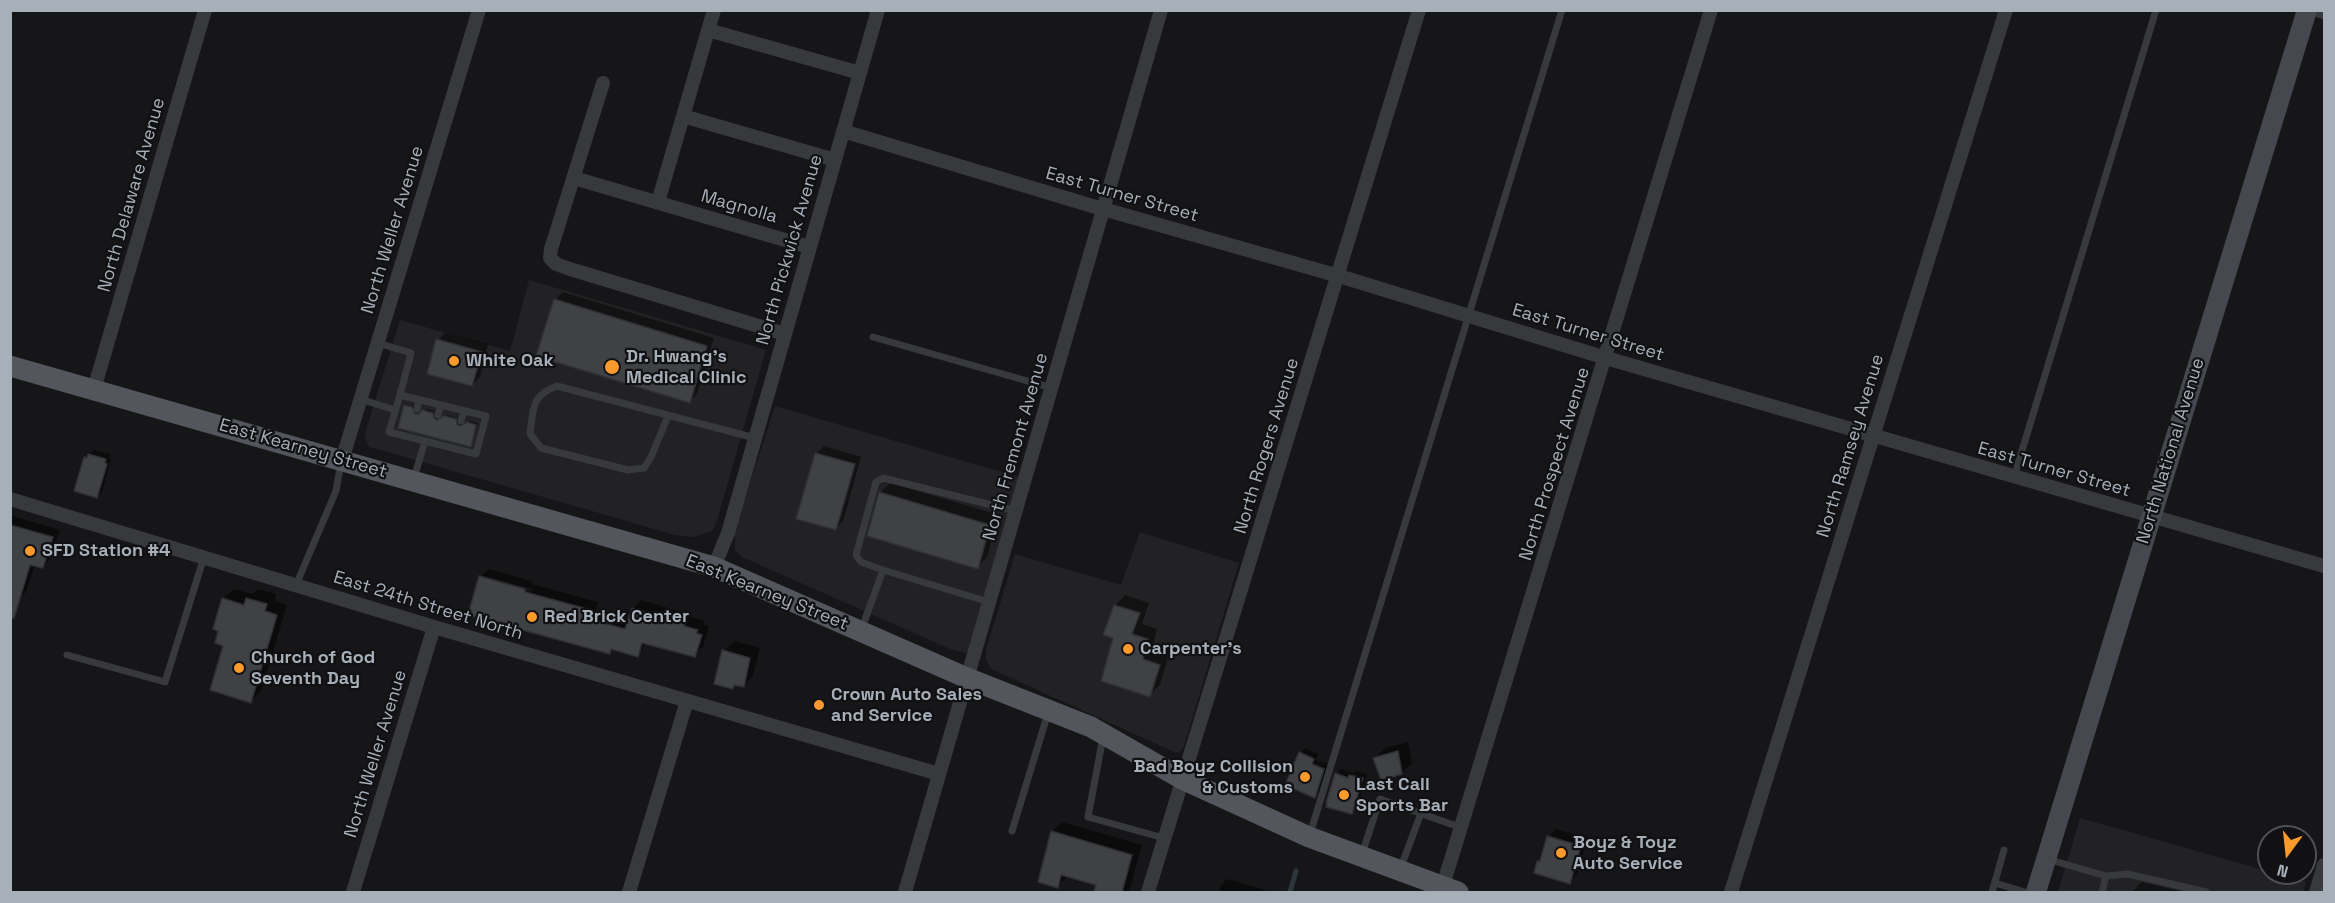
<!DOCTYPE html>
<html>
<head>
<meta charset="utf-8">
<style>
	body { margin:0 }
	#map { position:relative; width:2335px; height:903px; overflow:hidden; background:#161618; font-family:"Space Grotesk",sans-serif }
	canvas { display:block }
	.frame { position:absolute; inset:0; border:12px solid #a7afb9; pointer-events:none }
	.north { position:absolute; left:2257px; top:825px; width:60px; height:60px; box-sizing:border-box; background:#111113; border:2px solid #4d5055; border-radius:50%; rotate:195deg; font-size:16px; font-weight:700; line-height:24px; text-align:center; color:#a7afb9 }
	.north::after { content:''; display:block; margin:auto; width:21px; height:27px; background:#fb9a2c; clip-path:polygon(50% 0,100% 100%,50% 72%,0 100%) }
</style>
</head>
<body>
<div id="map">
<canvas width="2335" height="903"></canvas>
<div class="frame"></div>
<div class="north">N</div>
</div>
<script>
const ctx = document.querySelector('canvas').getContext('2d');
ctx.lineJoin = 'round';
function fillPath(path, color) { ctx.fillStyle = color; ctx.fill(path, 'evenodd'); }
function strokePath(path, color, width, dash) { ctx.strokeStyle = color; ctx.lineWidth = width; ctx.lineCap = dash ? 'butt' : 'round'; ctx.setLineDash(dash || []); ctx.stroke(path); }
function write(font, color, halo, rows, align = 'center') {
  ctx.font = font + ' "Space Grotesk",sans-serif'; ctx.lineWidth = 4.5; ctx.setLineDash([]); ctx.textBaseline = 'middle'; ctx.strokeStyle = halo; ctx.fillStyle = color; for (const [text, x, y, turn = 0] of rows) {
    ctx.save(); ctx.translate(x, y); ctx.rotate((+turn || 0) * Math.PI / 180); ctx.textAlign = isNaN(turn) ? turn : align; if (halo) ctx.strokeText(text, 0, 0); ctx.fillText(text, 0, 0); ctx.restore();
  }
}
fillPath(new Path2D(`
	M529,280l237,70 -50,174 -4,7 -17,6 -20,-2 -305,-88 -4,-5 -1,-9 35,-113 110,31z
	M775,406l244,71 -48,170 -5,6 -16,-4 -208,-92 -7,-7v-20z
	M1140,532l99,31 -55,183 -4,6h-6l-183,-83 -5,-9v-10l29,-96 106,31z
	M2080,818l226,64 -3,10h-245z`), '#222225');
fillPath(new Path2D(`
	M563,292l151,46 -17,56 -7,7 -135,-101z
	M445,333l43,11 -8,33 -8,8 -34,-45z
	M407,404l6,2 4,7h5l4,-4 8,2 1,5 5,3 7,-4 10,3 1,4 5,3 7,-4 7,2 -5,20 -2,2 -70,-18z
	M824,446l37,11 -18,64 -7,8 -20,-75z
	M94,450l16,4 -1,5h2l-9,33 -5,5 -11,-39z
	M890,483l109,32 -12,42 -10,10 -97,-74z
	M10,515l50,15 -10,29 -7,8 -8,-2 -9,27 -7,8 -9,-3z
	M489,569l43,12v3l66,18 -2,9 33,9 4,-11 8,-9 51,15 -1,2 14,4 -1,4 5,1 -6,21 -9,8 -47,-13 -10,13 -24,-7 -4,4 -139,-38 10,-37zM484,576l48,13v3l-48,-13z
	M234,589l18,5 6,-5 18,5 -1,7 12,4 -26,86 -10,10 -26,-56 -2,-46z
	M1125,595l24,8 -7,21 15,5 -5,20 17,5 -9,31 -11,10 -34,-58v-31z
	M734,641l26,7 -7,28 -10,10 -7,-2 -3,3 -9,-36z
	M1408,742l4,21 -10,10 -27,-15 10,-10z
	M1305,748l13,6 -2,6 12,4 -8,28 -5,4 -15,-43z
	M1341,769l12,4 2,-2 12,3 -10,33 -5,5 -16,-38z
	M1062,822l80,23 -13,47h-33l2,-8 -30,-8 -11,10 -5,-54z
	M1556,829l32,9 -11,36 -7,8 -32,-20 4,-4 7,-21z
	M1227,879l39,11 -1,2h-46l3,-8z
	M2142,882l42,10h-52z`), '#0007');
strokePath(new Path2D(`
	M1290,892l6,-21`), '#2b373d', 5);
const building = new Path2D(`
	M554,299l153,47 -17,57 -154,-47z
	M436,339l46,13 -10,34 -45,-12z
	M404,405l8,2 3,7h4l3,-4 11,3 1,5 3,2 7,-4 12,3 1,5 3,2 7,-4 9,3 -5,22 -73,-19z
	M815,453l40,11 -19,66 -40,-11z
	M88,454l18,5 -1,4 2,1 -10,34 -23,-7 10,-34 3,1z
	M879,492l111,33 -12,44 -111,-33z
	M10,525l43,12 -10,31 -13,-3 -16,53h-4z
	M479,576l46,13v3l66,18 -3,9 37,10 7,-21 53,15 -1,3 14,4 -2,3 6,2 -7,22 -53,-14 -4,14 -27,-8 -1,5 -142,-39z
	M222,598l22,7 2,-7 21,6 -2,7 12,4 -26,88 -41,-13 13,-44 -8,-3 3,-12 -5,-2z
	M1114,605l26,8 -8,21 16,5 -5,20 17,6 -10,32 -49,-16 12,-43 -10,-3z
	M722,650l28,8 -6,29 -10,-2 -1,4 -19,-5z
	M1398,751l4,23 -21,6 -8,-22z
	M1299,752l15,7 -2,5 12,5 -9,29 -30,-13z
	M1335,773l13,5 1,-3 14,3 -11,36 -26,-7 1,-4h-1z
	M1051,831l81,24 -10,37h-28l2,-7 -35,-10 -3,13 -20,-6z
	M1547,836l34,10 -11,38 -36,-11 3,-12h3z`);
fillPath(building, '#404145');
strokePath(building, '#303134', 1.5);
strokePath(new Path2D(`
	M873,337l179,51
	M378,343l33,10 -11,42
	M360,399l35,11
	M417,409l2,-9
	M438,415l3,-10
	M668,416l-17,41 -7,11 -16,2 -87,-22 -11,-14c3,-24 1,-39 27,-48l198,52
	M461,421l3,-10
	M2014,477l142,-467
	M414,478l11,-37 51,13 10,-38 -86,-21 -11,37 36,9
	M883,570l106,32
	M296,585l40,-94 5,-29
	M862,628l21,-58 -22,-8 -5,-7 20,-73 7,-4 133,33
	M67,655l98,27 39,-125
	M1103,737l-15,80 76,21
	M1012,831l36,-118
	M1310,834l252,-824
	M1362,854l18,-55 82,29
	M2047,859l59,17 -4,16
	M1401,867l20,-54
	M2106,876l22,-2 78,18
	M1995,883l30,9
	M1992,892l12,-42`), '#37393d', 7);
strokePath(new Path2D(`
	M2318,10l6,2
	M708,30l152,43
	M603,83l-52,166 -1,9 6,6 14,5 215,65
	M683,116l152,44
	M843,131l246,74 250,71 267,82 718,208
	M574,178l235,69
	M658,202l56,-192
	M94,389l111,-379
	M342,460l137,-450
	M10,499l424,128 505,147
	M714,567l14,-34 150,-523
	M353,892l81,-265
	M629,892l58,-191
	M905,892l256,-882
	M1148,892l271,-882
	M1441,892l270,-882
	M1731,892l275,-882
	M2316,892l8,-27`), '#37393d', 14);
strokePath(new Path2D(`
	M2036,892l271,-882`), '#45484e', 20);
strokePath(new Path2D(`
	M10,366l704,201 253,111 124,49 91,52 127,58 149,55`), '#53565d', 21);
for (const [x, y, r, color] of [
	[454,361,6,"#fb9a2c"],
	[612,367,8,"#fb9a2c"],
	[30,551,6,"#fb9a2c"],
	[532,617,6,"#fb9a2c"],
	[1128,649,6,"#fb9a2c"],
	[239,668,6,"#fb9a2c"],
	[819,705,6,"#fb9a2c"],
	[1305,777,6,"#fb9a2c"],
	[1344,795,6,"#fb9a2c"],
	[1561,853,6,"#fb9a2c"]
]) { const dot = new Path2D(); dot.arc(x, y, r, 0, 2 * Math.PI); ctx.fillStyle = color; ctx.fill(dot); strokePath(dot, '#111113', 2); }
write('18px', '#a7afb9', '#111113', [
	["North Delaware Avenue",132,195,-74],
	["East Turner Street",1122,195,16],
	["Magnolla",739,207,16],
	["North Weller Avenue",393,230,-73],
	["North Pickwick Avenue",790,250,-74],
	["East Turner Street",1588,333,17],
	["North Rogers Avenue",1267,446,-73],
	["North Ramsey Avenue",1851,446,-73],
	["North Fremont Avenue",1016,447,-74],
	["East Kearney Street",303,449,16],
	["North National Avenue",2171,451,-73],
	["North Prospect Avenue",1555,464,-73],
	["East Turner Street",2054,470,16],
	["East Kearney Street",767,593,22],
	["East 24th Street North",428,606,17],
	["North Weller Avenue",376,754,-73]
]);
write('bold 18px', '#a7afb9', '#111113', [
	["Dr. Hwang's",626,357],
	["Medical Clinic",626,378],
	["White Oak",466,361],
	["SFD Station #4",42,551],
	["Red Brick Center",544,617],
	["Carpenter's",1140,649],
	["Church of God",251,658],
	["Seventh Day",251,679],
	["Crown Auto Sales",831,695],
	["and Service",831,716],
	["Bad Boyz Collision",1293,767,"right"],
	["& Customs",1293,788,"right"],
	["Last Call",1356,785],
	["Sports Bar",1356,806],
	["Boyz & Toyz",1573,843],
	["Auto Service",1573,864]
], 'left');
</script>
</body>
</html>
